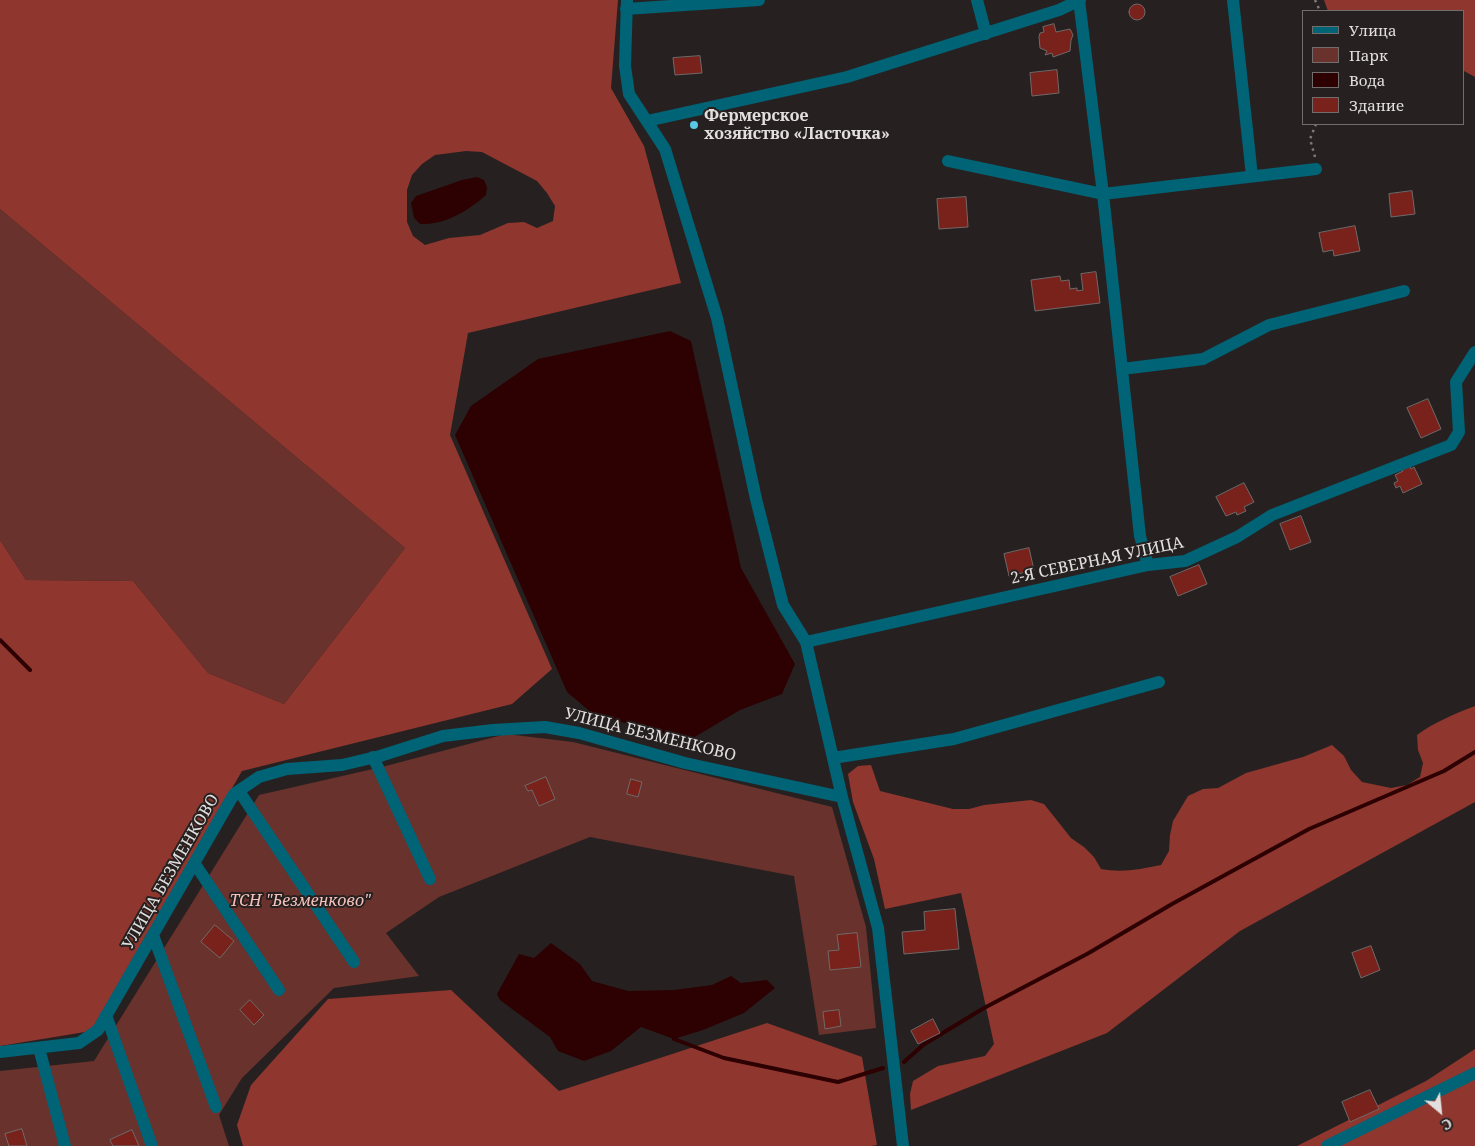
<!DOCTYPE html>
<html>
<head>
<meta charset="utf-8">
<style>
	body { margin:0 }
	#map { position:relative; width:1475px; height:1146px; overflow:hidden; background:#262120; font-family:"Noto Serif",serif }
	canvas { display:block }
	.legend { position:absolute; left:1302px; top:10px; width:162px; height:115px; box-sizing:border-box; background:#262120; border:1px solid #716d6c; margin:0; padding:6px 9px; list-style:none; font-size:15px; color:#e2dfde }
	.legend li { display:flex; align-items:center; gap:10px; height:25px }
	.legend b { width:25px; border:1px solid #716d6c }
	.north { position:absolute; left:1415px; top:1086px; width:50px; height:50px; -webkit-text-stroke:4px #262120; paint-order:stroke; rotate:152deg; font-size:14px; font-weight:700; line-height:20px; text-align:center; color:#e2dfde }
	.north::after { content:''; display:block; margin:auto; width:18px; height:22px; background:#e2dfde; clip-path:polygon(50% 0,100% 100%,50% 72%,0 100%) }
</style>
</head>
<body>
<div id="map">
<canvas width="1475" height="1146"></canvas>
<ul class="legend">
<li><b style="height:6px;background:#016376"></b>Улица</li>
<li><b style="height:14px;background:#69322c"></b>Парк</li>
<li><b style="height:14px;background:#2d0102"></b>Вода</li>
<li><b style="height:14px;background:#79221c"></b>Здание</li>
</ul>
<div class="north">С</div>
</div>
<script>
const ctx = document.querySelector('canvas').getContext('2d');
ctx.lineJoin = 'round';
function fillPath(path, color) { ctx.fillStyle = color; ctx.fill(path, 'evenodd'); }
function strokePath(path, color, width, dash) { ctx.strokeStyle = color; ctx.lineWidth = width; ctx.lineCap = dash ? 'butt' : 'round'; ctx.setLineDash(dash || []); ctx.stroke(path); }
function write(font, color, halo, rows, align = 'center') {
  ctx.font = font + ' "Noto Serif",serif'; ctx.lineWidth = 4; ctx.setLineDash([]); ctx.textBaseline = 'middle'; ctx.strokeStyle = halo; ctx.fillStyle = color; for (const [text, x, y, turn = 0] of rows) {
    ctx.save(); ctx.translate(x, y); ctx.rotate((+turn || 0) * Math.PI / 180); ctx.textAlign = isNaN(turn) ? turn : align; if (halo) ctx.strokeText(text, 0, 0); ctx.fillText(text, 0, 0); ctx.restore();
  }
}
fillPath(new Path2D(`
	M0,209l405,339 -121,156 -76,-31 -75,-92 -107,-1 -26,-40z
	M506,734l67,8 259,65 34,120 10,101 -57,7 -25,-159 -204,-39 -151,60 -53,36 33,43 -85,12 -92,90 -23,37 10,31h-229v-75l94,-10 165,-266 127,-29z`), '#69322c');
fillPath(new Path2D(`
	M0,0h618l-7,88 33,58 37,137 -213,50 -18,102 102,234 -40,35 -270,67 -151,260 -91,15v-506l26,40 107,1 75,92 76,31 121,-156 -405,-339zM466,151l16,1 55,29 10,12 8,13 -2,15 -16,7 -13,-6 -16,1 -28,12 -31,3 -24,7 -12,-9 -6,-14v-32l5,-15 10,-11 13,-9z
	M1324,0h151v77l-11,-6v-60h-136z
	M1475,706v96l-235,129 -133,102 -196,77 -1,-16 3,-13 25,-15 47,-10 9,-12 -33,-151 -76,16 -11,-50 -21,-57 -5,-28 10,-8 13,-1 9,26 73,18h16l15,-4 47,-5 13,4 27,34 13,9 10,10 7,12c21,4 40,0 60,-4l8,-14 1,-16 3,-14 15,-25 15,-7 15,-1 28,-15 57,-16 29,-12 12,11 7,14 11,12 29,6 16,-3 13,-8 3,-14 -5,-13 -1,-15c18,-13 37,-21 58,-29z
	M451,990l108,101 208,-68 95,34 15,88 -6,1h-628l-6,-21 14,-40 77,-86z
	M1475,1049v97h-178l129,-65z`), '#8f362f');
fillPath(new Path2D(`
	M477,177l7,3 3,7 -1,8c-18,16 -41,30 -66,29l-6,-6 -3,-15 5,-7 46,-16z
	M670,331l21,10 50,227 54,96 -13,30 -42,16 -52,31 -95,-27 -26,-22 -112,-257 16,-29 67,-47z
	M551,943l29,21 12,17 36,10 46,-1 38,-5 19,-9 10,7 26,-3 8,8 -31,25 -41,17 -29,9 -33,-12 -30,24 -27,10 -26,-10 -8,-14 -50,-37 -3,-6 22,-40 15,4z`), '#2d0102');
strokePath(new Path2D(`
	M0,640l30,30
	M674,1039l50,19 114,24 45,-14
	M904,1062l19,-17 61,-37 103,-54 85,-50 137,-75 135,-58 31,-19`), '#2d0102', 4);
const building = new Path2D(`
	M1129 12a8 8 0 1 1 16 0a8 8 0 1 1-16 0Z
	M1054,24l2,8 14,-3 3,6 -2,5 -1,11 -17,6 -1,-4 -7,2 2,-4 -7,-3 -1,-11 1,-4 4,-1 -1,-5z
	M700,56l2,17 -27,2 -2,-17z
	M1057,70l2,23 -27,3 -2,-23z
	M1412,191l3,23 -24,3 -2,-23z
	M966,197l2,30 -29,2 -2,-30z
	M1355,226l5,25 -26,5 -1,-6 -10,2 -4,-19z
	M1096,272l4,31 -65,8 -4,-31 29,-4 1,5 8,-1 1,9 7,-1v3l6,-1 -2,-16z
	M1428,399l13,30 -20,9 -14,-30z
	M1409,464l2,5 3,-2 8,17 -19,9 -3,-7 -4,2 -2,-5 4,-2 -3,-6 8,-4 -2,-3z
	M1244,483l10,19 -10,5 2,4 -9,4 -1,-3 -10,4 -10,-19z
	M1301,516l10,26 -21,8 -10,-26z
	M1029,548l5,22 -25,6 -5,-22z
	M1199,565l8,19 -29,12 -8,-19z
	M546,777l9,22 -16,7 -7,-16 -4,1 -3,-5z
	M631,779l11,3 -4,15 -11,-3z
	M955,909l4,40 -55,5 -2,-22 23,-2 -1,-18z
	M215,925l19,16 -14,17 -19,-16z
	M857,933l4,34 -31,3 -2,-19 11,-1 -2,-15z
	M1371,946l9,24 -19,8 -9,-25z
	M250,1000l14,15 -10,10 -14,-15z
	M839,1010l2,16 -16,3 -2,-17z
	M933,1019l7,14 -22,11 -7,-13z
	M1370,1090l9,19 -29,13 -8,-20z
	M22,1129l5,17h-18l-4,-12z
	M132,1130l7,16h-26l-3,-6z`);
fillPath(building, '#79221c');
strokePath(building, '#6f6968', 1);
strokePath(new Path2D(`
	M1315,0l5,11
	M1315,157l-5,-18 6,-15`), '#7d7978', 2.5, [2.5, 4]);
strokePath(new Path2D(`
	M627,0l-2,66 4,28 36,55 52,169 39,181 27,106 23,37 36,155 36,131 25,218
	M977,0l9,34
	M1079,0l24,194 37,342 8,29
	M1233,0l19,176
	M626,9l133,-9
	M647,121l200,-44 212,-67 21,-10
	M948,161l155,33 213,-25
	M1122,369l81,-10 66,-34 135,-34
	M806,642l342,-77 37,-4 52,-24 35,-22 179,-70 8,-13 -3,-50 19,-30
	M373,757l57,122
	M833,758l121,-19 205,-57
	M239,791l115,171
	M195,864l84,126
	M153,935l63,172
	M106,1015l46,131
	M39,1048l26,98
	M0,1052l79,-9 19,-13 136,-236 25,-17 28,-8 55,-4 38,-9 63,-20 50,-6 52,-3 34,6 106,30 157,34
	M1327,1146l148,-73`), '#016376', 12);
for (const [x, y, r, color] of [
	[694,125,5,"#59c8e4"]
]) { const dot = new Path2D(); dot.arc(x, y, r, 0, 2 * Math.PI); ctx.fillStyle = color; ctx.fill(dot); strokePath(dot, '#262120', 2); }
write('bold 16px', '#e2dfde', '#262120', [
	["Фермерское",704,116],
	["хозяйство «Ласточка»",704,134]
], 'left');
write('16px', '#e2dfde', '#262120', [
	["2-Я СЕВЕРНАЯ УЛИЦА",1097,561,-12],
	["УЛИЦА БЕЗМЕНКОВО",650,735,14],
	["УЛИЦА БЕЗМЕНКОВО",171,872,-60]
]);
write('italic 16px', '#f5c1ba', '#262120', [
	["ТСН \"Безменково\"",300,901]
]);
</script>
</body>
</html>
